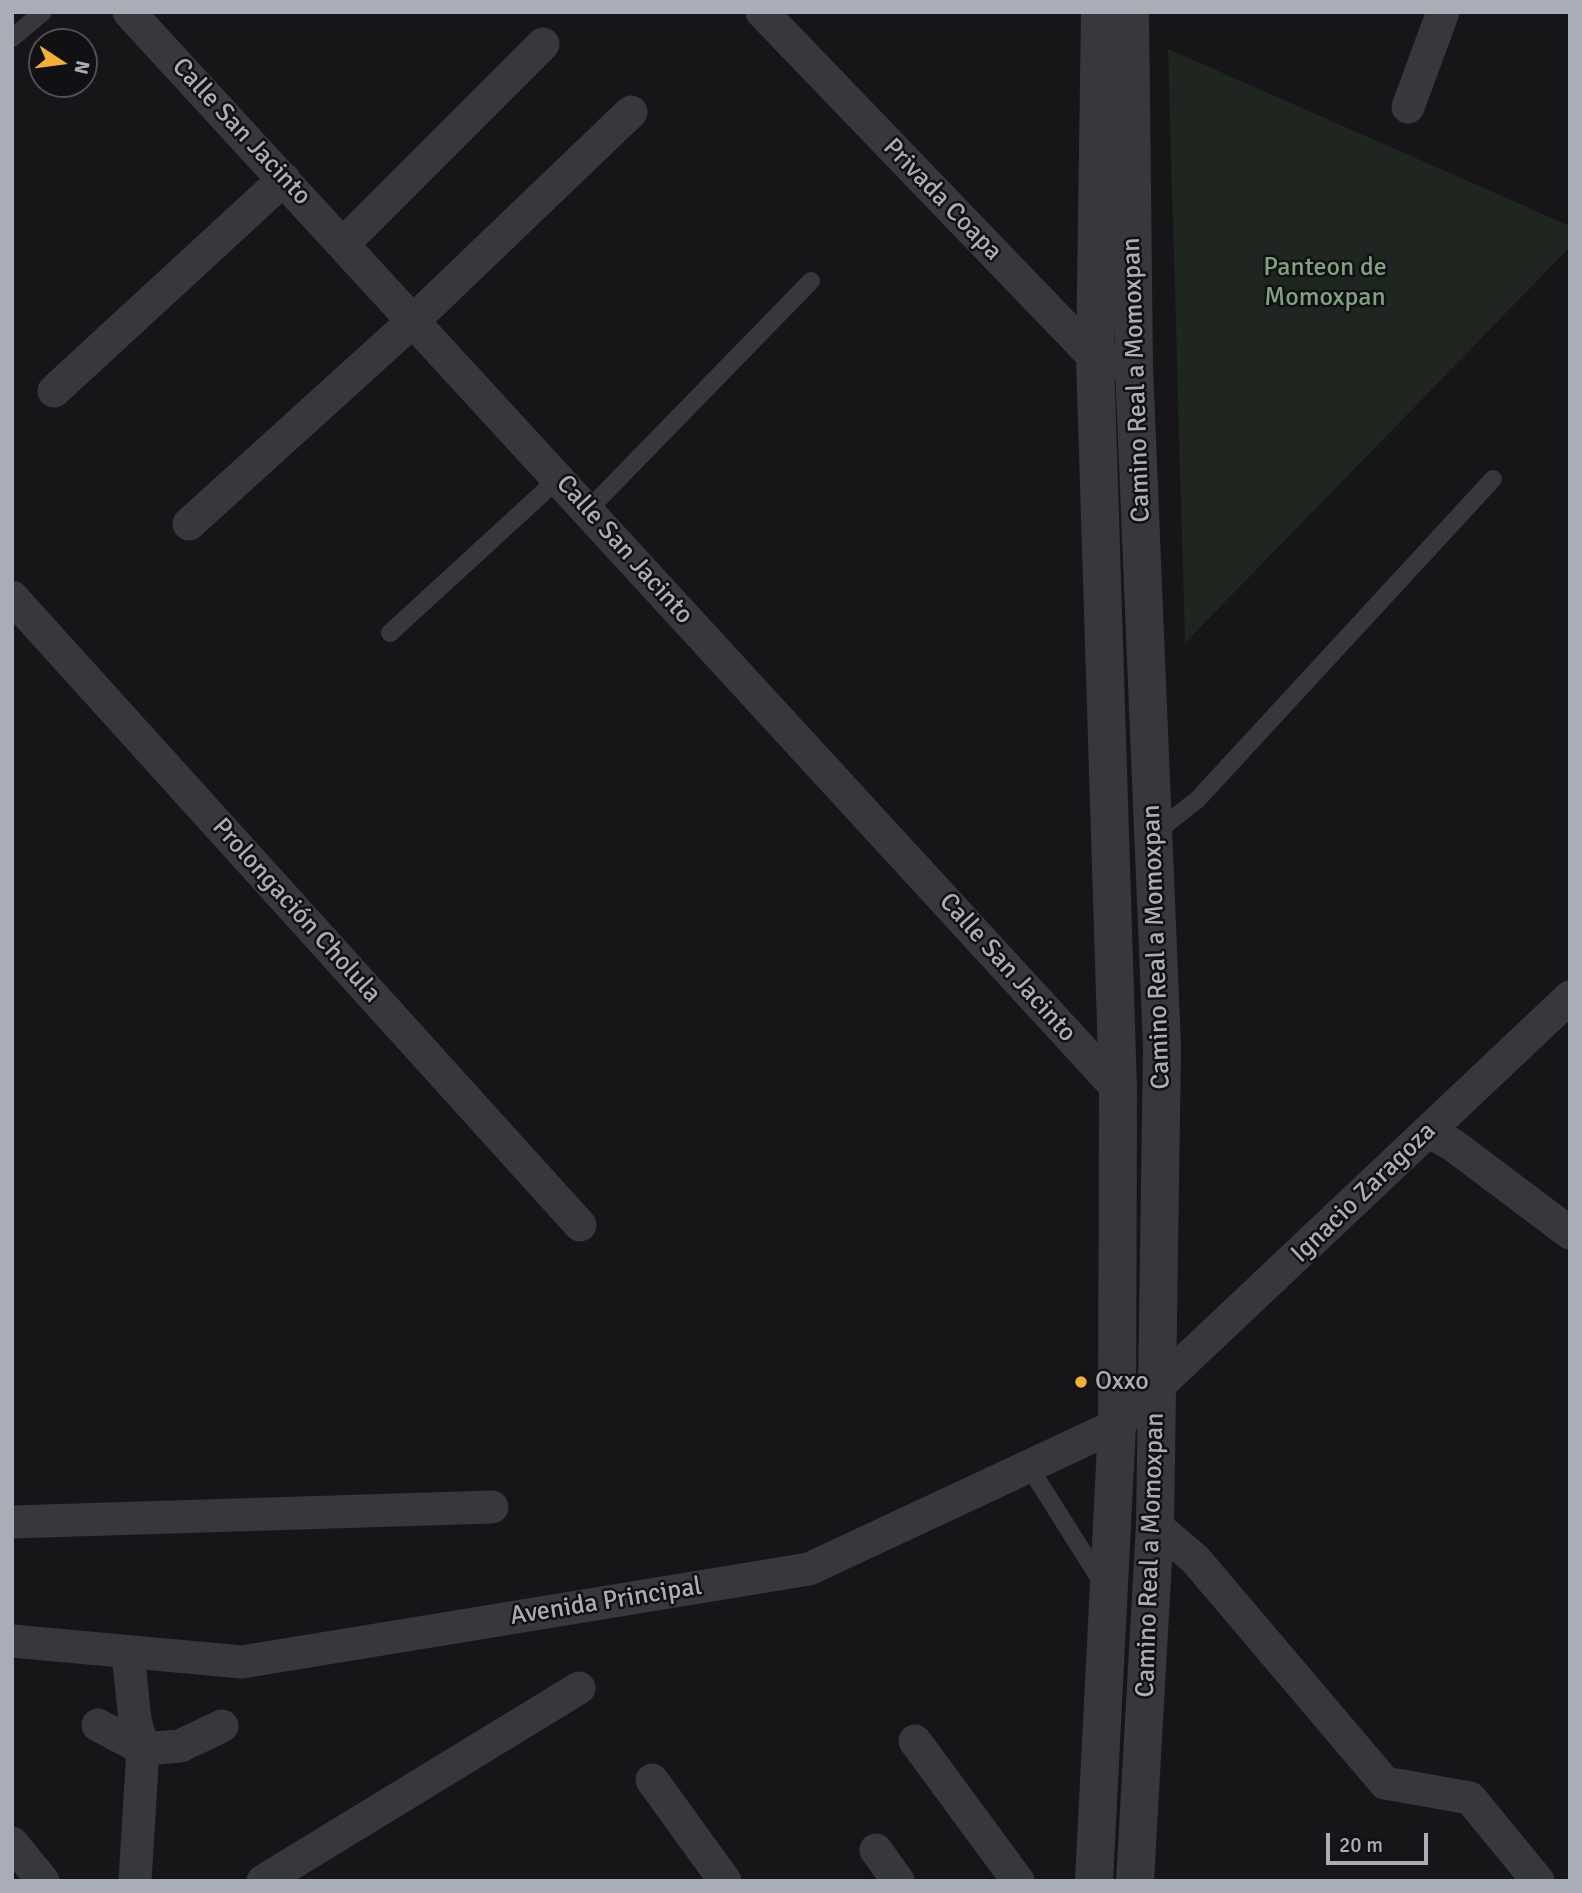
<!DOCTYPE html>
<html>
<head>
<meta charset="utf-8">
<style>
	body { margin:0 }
	#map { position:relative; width:1582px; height:1893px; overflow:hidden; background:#161618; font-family:Signika,sans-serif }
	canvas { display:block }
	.frame { position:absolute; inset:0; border:14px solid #a8adb8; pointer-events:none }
	.north { position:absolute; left:28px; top:28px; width:70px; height:70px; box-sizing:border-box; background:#111113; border:2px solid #4d4f55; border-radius:50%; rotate:103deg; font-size:19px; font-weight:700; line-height:28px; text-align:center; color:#a8adb8 }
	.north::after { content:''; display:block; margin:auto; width:24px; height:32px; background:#f2b134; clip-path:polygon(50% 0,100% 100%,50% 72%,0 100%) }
	.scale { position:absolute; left:1326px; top:1833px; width:102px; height:32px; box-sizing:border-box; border:4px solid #a8adb8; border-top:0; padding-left:9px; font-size:21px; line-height:24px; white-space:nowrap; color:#a8adb8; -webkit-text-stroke:5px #111113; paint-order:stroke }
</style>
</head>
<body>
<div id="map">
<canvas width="1582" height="1893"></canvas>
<div class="frame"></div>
<div class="north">N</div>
<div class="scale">20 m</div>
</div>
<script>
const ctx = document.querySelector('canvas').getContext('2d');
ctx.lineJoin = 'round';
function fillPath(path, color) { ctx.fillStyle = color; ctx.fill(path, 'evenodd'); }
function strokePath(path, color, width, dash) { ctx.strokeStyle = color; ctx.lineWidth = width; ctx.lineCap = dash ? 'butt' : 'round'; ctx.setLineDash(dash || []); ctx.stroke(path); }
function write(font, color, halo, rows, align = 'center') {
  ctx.font = font + ' Signika,sans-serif'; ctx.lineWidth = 5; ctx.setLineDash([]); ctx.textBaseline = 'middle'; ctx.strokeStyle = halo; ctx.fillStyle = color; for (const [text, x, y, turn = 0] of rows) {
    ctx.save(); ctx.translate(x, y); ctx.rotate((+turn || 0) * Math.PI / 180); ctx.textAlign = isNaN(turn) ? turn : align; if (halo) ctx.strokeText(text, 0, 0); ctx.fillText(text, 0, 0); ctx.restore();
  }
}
fillPath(new Path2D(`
	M1168,49l402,177v21l-385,396z`), '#1e261f');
strokePath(new Path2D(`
	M12,38l31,-26
	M588,510l223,-229
	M390,633l169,-155
	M1154,834l44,-35 295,-320
	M1028,1465l75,119`), '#37383d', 18);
strokePath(new Path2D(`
	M129,12l989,1077
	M762,12l333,346 39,9
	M1408,107l35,-95
	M344,243l199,-199
	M54,391l230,-212
	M189,524l225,-204 217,-208
	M12,597l568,628
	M1429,1132l24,13 117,88
	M12,1522l480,-15
	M1155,1525l40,34 190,224 85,15 68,83
	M12,1641l230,21 567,-93 308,-144 453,-428
	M128,1654l7,66 8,29 -8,132
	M98,1725l45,24 37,-3 42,-20
	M915,1741l103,140
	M652,1780l73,101
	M12,1843l31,38
	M876,1850l22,31
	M263,1881l316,-193`), '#37383d', 33);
strokePath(new Path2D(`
	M1130,12l4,355 28,680 -7,478 -20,356
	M1094,1881l23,-456 1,-336 -23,-731 5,-346`), '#37383d', 38);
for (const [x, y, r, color] of [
	[1081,1382,7,"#f2b134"]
]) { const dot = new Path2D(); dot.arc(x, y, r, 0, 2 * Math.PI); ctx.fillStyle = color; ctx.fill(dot); strokePath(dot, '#111113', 2.5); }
write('26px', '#a8adb8', '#111113', [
	["Calle San Jacinto",241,132,47],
	["Privada Coapa",942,200,46],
	["Camino Real a Momoxpan",1137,380,-92],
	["Calle San Jacinto",624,550,48],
	["Prolongación Cholula",296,911,48],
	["Camino Real a Momoxpan",1157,947,-92],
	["Calle San Jacinto",1007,968,48],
	["Ignacio Zaragoza",1364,1193,-44],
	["Camino Real a Momoxpan",1151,1555,-88],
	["Avenida Principal",606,1602,-9]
]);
write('26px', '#7fa381', '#111113', [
	["Panteon de",1325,268],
	["Momoxpan",1325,298]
]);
write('26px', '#a8adb8', '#111113', [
	["Oxxo",1095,1382]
], 'left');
</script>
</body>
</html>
